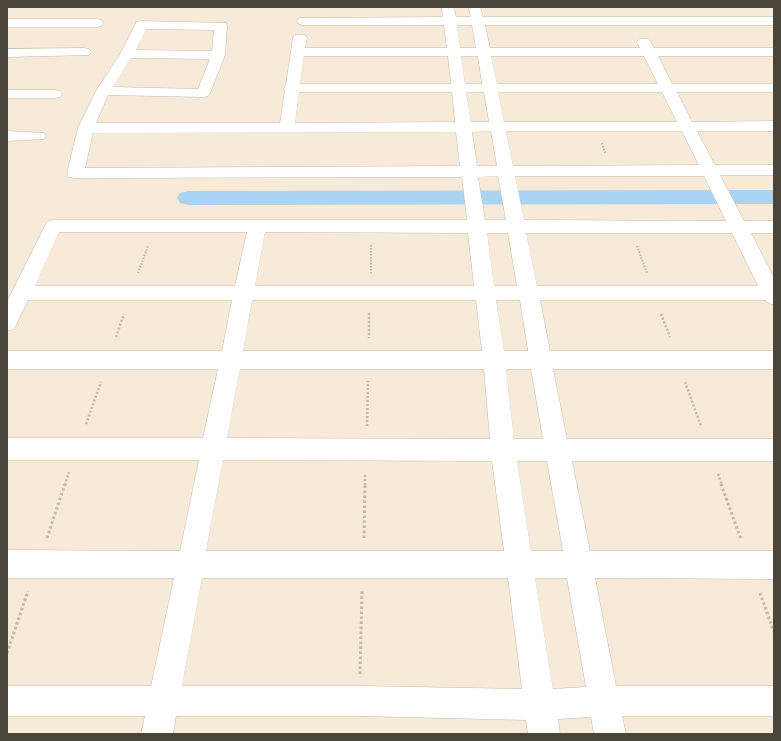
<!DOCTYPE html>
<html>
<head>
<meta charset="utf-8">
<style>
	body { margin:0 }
	#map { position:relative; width:781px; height:741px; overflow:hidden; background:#f6f3ec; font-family:"Sofia Sans Condensed",sans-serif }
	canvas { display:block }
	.frame { position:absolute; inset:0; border:8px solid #4b4439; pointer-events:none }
</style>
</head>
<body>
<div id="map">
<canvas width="781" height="741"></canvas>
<div class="frame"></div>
</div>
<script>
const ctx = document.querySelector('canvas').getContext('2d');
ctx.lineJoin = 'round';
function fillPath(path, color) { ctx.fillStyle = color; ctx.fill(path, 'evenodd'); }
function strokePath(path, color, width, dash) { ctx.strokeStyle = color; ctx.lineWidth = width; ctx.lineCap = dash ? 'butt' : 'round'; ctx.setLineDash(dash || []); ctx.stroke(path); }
fillPath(new Path2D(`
	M7,7h767v727h-767z`), '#f7ead8');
fillPath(new Path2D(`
	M774,190v14l-586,1 -8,-2 -3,-5 3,-5 8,-2z`), '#a9d4f2');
const street = new Path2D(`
	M442,7h12l2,10h15l-3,-10h12l3,10h291v8h-289l5,23h150l-3,-6 2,-3h10l5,9h120v8h-116l14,28h102v8h-97l15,30 82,-1v10h-77l18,34h59v10h-54l24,46h30v12h-23l23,45v27l-7,-3 -1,-2h-226l10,51h224v18h-221l14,70h207v22h-202l18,90h184v28l-179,-1 21,108h158v30h-152l4,18h-32l-3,-17 -33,2 2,15h-32l-2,-14 -166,-4h-184l-3,18h-32l4,-18h-138v-30h144l23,-108h-167v-28l173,1 19,-91h-192v-22h196l15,-69h-211v-18h215l10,-51h-204l-14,29 -7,2v-29l40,-80 6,-2h414l-5,-43 -387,1 -6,-1 -2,-4 11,-45 18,-37 24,-37 15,-29 1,-3 5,-1 85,2 1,3 -2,29 -15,38 -2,3 -5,1 -95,-2 -12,28h184l5,-33 -1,-2 2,-3 7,-47 2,-3h10l2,3 -2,10h142l-3,-23h-141l-4,-1 -2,-3 2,-3 144,-1zM457,25h15l4,23h-16zM146,29l68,1 -2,21 -76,-1zM304,56h144l3,28h-151zM461,56h17l4,28h-17zM491,56h153l14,28h-161zM131,58l79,1 -12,30 -85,-2zM299,92h153l3,30 -160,1zM466,92h18l5,30h-18zM498,92h164l15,30h-173zM491,131l6,35h-20l-5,-34zM506,131h176l17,34 -186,1zM456,132l4,34 -375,2 8,-35zM498,176l8,44h-21l-7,-43zM515,176h189l22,45 -202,-1zM59,232h188l-12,54h-200zM265,232l203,1 6,53h-219zM487,233h21l9,53h-23zM526,233h206l26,53h-221zM252,300h224l6,51h-239zM496,300h24l8,51h-24zM240,369h244l6,70 -263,-1zM506,369h25l12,70h-29zM223,460l269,1 12,90h-298zM517,461h30l16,90h-32zM202,578h306l14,111 -162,-3h-178zM535,578h32l19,109 -33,2z
	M7,19h90l4,1 2,3 -2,3 -4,1h-90z
	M84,48l5,1 2,3 -2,3 -82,2v-8z
	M7,90h48l5,1 2,3 -2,3 -5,1h-48z
	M7,131l37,2 2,3 -2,3 -37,2z`);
strokePath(street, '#c2bbae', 1);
strokePath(new Path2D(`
	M602,143l3,10
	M371,245v29
	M637,246l10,27
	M138,273l10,-27`), '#c4b79f', 2, [1.5, 1.5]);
strokePath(new Path2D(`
	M369,313v25
	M661,314l9,23
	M116,337l8,-23
	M685,382l16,44
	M86,424l15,-42
	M367,426l1,-45
	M718,474l4,11
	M65,485l4,-13
	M365,485v-12`), '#c4b79f', 2.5, [2, 2]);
strokePath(new Path2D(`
	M721,484l20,55
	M47,538l18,-54
	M364,538l1,-54
	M760,593l14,39
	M7,653l21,-62
	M360,674l2,-83`), '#c4b79f', 3, [2.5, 2.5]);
fillPath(street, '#fff');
</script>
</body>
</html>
